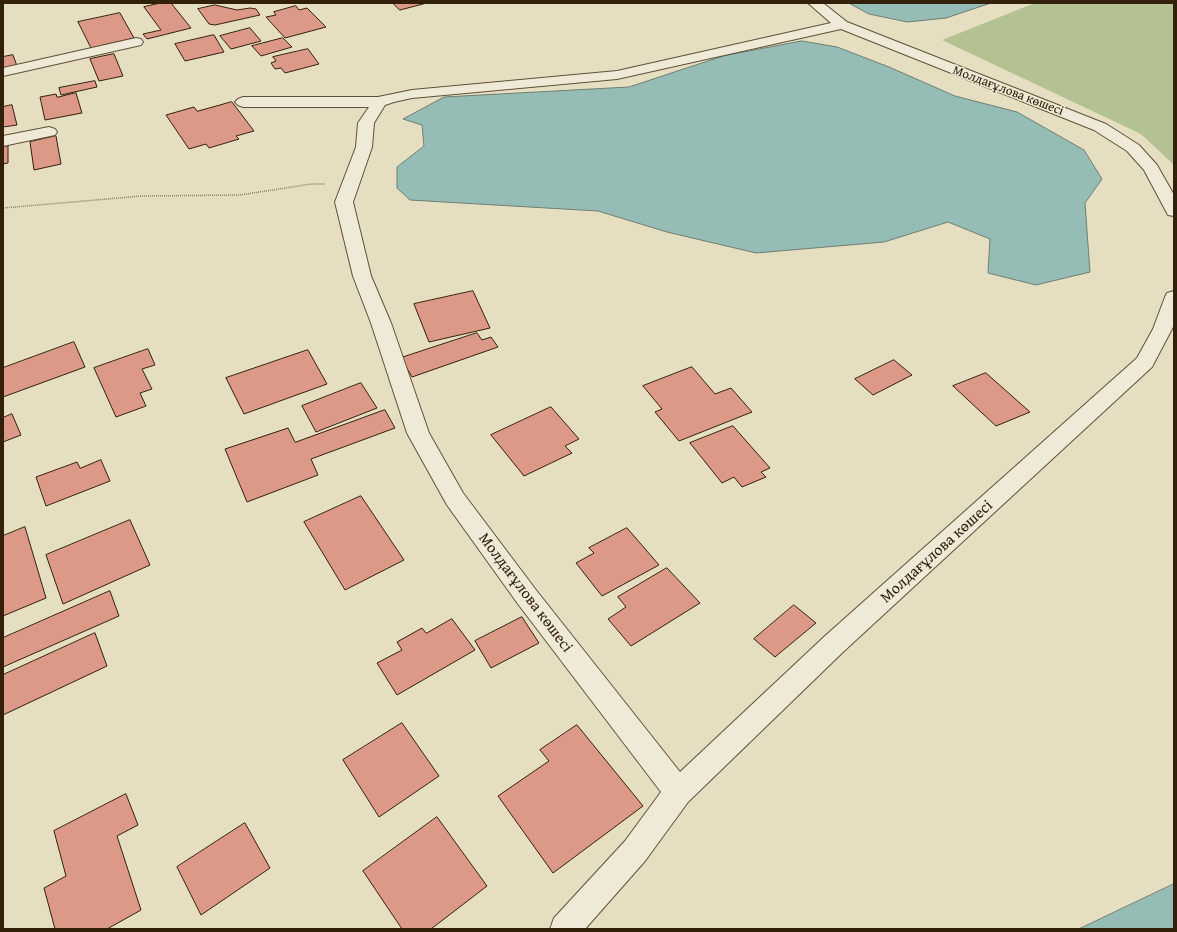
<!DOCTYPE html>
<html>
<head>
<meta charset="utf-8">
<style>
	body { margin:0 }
	#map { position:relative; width:1177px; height:932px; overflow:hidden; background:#e6dec1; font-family:"Gentium Book Plus",serif }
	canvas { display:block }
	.frame { position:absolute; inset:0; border:4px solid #33200a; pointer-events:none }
</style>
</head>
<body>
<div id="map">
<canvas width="1177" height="932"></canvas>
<div class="frame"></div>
</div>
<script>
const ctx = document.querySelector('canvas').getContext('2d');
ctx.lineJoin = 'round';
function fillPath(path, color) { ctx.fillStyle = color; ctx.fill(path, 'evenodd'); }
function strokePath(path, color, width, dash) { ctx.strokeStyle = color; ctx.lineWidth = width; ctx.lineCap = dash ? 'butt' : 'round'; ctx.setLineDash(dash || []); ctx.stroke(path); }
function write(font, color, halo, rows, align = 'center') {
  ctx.font = font + ' "Gentium Book Plus",serif'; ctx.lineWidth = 3; ctx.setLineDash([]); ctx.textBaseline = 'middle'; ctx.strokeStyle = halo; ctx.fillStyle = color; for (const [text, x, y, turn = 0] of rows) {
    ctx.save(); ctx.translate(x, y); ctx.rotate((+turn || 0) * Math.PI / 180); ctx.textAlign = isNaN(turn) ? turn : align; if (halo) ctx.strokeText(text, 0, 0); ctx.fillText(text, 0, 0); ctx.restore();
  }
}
fillPath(new Path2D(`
	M1035,3h139v162l-33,-31 -199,-94z`), '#b4c193');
const water = new Path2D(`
	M849,3h142l-45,15 -39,4 -38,-8z
	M802,41l35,6 52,20 66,29 62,16 67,38 18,29 -17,24 5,69 -54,13 -48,-12 2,-34 -42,-17 -64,20 -128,11 -89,-21 -69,-21 -188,-11 -13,-12v-21l27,-21 -2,-21 -19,-6 41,-22 185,-10 94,-31z
	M1174,884v45h-95z`);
fillPath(water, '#96bcb6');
strokePath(water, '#6e7e71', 1);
const building = new Path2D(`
	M161,3h10l20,25 -44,11 -4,-5 18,-4 -17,-23z
	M393,3h34l-27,7z
	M215,5l22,5 13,-2 6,1 4,6 -45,10 -6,-1 -11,-15z
	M296,6l3,4 8,-2 19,19 -41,11 -19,-21 10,-2 -2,-3z
	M120,13l14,25 -43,10 -13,-26z
	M250,28l11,13 -30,8 -11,-13z
	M214,35l10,17 -39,9 -10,-17z
	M283,38l9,9 -31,9 -9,-10z
	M308,49l11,15 -34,9 -4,-5 -6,1 -4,-6 5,-2 -3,-4z
	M114,54l9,22 -24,5 -9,-22z
	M13,55l4,11 -14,3v-12z
	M95,81l2,6 -36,8 -2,-7z
	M76,93l6,20 -37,7 -5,-23 16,-3 1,3z
	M232,102l22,29 -18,5 3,3 -30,9 -3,-4 -17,5 -23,-34 28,-8 3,4z
	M12,105l5,20 -14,2v-20z
	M56,136l5,28 -27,6 -4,-28z
	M8,146v17l-5,1v-17z
	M473,291l17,37 -61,14 -15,-38z
	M477,333l5,7 9,-3 7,10 -86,30 -11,-19z
	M74,342l11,25 -82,30v-29z
	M148,349l7,16 -13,4 10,20 -12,4 6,13 -30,11 -22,-49z
	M308,350l19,34 -83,30 -18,-36z
	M894,360l18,15 -39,20 -18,-16z
	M692,367l23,27 16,-6 21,24 -73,29 -24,-29 7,-3 -19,-23z
	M986,373l44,39 -34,14 -43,-40z
	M361,383l16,25 -61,24 -14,-26z
	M551,407l28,32 -14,7 7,7 -48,23 -33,-41z
	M385,410l10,18 -84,31 7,16 -71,27 -22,-53 63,-21 7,14z
	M12,414l9,21 -18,7v-24z
	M733,426l37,42 -9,4 5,5 -24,10 -8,-10 -12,6 -32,-40z
	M101,460l9,21 -64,25 -10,-29 41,-15 3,6z
	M361,496l43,64 -59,30 -41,-68z
	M130,520l20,45 -87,39 -17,-49z
	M25,527l21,71 -43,18v-80z
	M627,528l32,37 -57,31 -26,-33 18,-10 -5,-5z
	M667,568l33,35 -69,43 -23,-27 18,-12 -8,-10z
	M110,591l9,25 -116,51v-29z
	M794,605l22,18 -41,34 -21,-18z
	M522,617l17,26 -48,25 -16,-27z
	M452,619l23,31 -78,45 -20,-32 25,-13 -5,-8 25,-14 4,5z
	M95,633l12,33 -104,49v-40z
	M402,723l37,53 -60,41 -36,-57z
	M577,725l66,81 -90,67 -55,-77 51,-35 -9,-11z
	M126,794l12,31 -21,11 24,74 -34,19h-52l-11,-41 22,-12 -12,-45z
	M437,817l50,69 -56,43h-29l-39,-58z
	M245,823l25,45 -69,47 -24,-48z`);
fillPath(building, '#dc9987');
strokePath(building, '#33200a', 1);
const minor = new Path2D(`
	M808,3h15l24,19 259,102 33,21 18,20 17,30v21l-6,-1 -24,-45 -17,-19 -33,-21 -253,-101 -224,50 -205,19 -18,4 -9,3 -11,18 -2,24 -19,55 18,74 20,47 38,110 34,60 73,97 144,182 145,-136 312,-278 16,-29 12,-32 2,-4 7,-2v34l-22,42 -309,285 -155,150 -43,59 -60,68h-35l4,-11 71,-77 36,-49 -143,-188 -71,-99 -40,-72 -36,-110 -18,-47 -18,-74 21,-55 2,-24 11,-16h-126l-5,-2 -3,-3 3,-3 5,-2h135l34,-7 205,-19 214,-48z
	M136,38l5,1 2,3 -2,3 -138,31v-8z
	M49,127l6,2 2,3 -2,3 -52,11v-10z`);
strokePath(minor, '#605038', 2);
strokePath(new Path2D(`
	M3,208l139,-12 98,-1 71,-11h14`), '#33200a', 1.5, [0.5, 1.5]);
fillPath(minor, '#efead7');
write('13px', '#33200a', '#efead7', [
	["Молдағұлова көшесі",1008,91,21]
]);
write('16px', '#33200a', '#efead7', [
	["Молдағұлова көшесі",937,552,-42],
	["Молдағұлова көшесі",525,593,53]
]);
</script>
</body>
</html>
